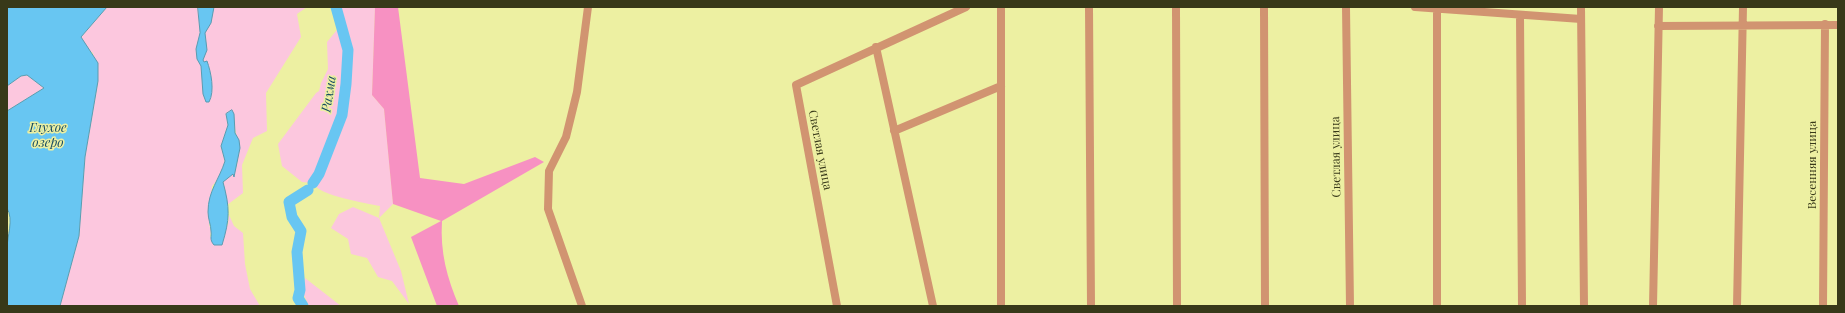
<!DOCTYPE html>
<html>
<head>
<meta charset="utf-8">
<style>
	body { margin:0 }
	#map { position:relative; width:1845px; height:313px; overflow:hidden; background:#edf0a2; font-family:"Playfair Display",serif }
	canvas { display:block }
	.frame { position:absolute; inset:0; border:8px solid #383919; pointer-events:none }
</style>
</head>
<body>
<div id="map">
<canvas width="1845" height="313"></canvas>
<div class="frame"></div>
</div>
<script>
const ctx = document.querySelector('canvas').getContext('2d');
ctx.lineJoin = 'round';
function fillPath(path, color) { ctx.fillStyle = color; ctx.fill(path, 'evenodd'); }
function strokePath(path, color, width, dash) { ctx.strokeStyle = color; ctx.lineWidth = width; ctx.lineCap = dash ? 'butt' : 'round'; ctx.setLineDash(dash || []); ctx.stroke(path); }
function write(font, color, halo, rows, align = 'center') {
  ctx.font = font + ' "Playfair Display",serif'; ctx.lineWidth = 3; ctx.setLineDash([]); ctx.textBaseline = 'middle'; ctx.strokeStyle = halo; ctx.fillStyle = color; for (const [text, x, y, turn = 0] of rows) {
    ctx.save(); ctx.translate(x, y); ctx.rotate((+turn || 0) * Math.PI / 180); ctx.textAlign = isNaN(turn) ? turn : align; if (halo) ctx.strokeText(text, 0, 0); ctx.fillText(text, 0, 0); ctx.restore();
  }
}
fillPath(new Path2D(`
	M107,7h200l-10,7 4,23 -35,56 1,38 -14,7 -11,27 1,28 -16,12 -4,-24c4,-3 11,-7 13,-13 6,-17 -2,-40 -4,-57l-6,3 2,11 -7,21 4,15c-3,9 -6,19 -13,25l-3,38 2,7 -1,6 18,-12 1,-10 5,11 9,7 2,31 5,25 10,17h-200l19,-70 6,-79 13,-75 -5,-29 -7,-5 -5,-11z
	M336,7h39l-3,88 12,14 9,95 -14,14 22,53 8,33 -17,-23 -14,-4 -11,-19 -16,-4 -3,-15 -17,-11 8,-14 14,-7 26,11 1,-12c-14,-3 -61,-10 -67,-23l-11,-1 -20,-16 -4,-22 38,-51 3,-2 2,-8 7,-14 -1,-27 14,-17z
	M27,75l17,13 -37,23v-25l14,-10z
	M305,278l36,28h-32l-5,-11z`), '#fcc7de');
fillPath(new Path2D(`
	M375,7h23l22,171 44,6 71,-27 9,5 -102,59c-2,31 5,57 17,85h-22l-26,-69 30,-16 -48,-17 -9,-95 -12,-14z`), '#f791c2');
const water = new Path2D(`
	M7,7h100l-26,30 17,26v18l-13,76 -6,79 -19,70h-53c0,-19 0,-38 0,-57 0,-13 7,-29 0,-41v-97l37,-23 -17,-13 -6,1 -14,10z
	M198,7h16l-3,16 -6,10 2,17 -4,10 1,2 3,-1c4,11 8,30 2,41h-3l-3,-8 -2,-28 -4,-7 -1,-10 4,-16z
	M232,110l2,4 1,19 4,7 1,8 -6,29 -1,-3 -10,8c7,26 7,37 -1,63h-8c-5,-6 -2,-8 -3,-14 0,-6 -3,-12 -3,-19 0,-21 11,-32 17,-51l-4,-15 7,-21 -2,-11z`);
fillPath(water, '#68c6f2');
strokePath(water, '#5a9cb1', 1);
strokePath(new Path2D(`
	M313,183l6,-9 23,-59 4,-31 2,-34 -12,-43
	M303,306l-5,-8 2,-8 -3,-38 4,-21 -9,-14 -3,-15 19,-12`), '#68c6f2', 11);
strokePath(new Path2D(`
	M1001,7v299
	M1089,7l2,299
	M1176,7l1,299
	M1264,7l1,299
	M1346,7l4,299
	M1415,7l166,12
	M1581,7l3,299
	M1437,9v297
	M1520,15l2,291
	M1658,26l180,-1
	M876,47l57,259
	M894,131l107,-45
	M582,306l-34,-97 1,-38 17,-34 11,-45 11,-85
	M837,306l-41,-221 170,-78
	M1653,306l6,-299
	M1737,306l6,-299
	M1823,306l2,-282`), '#d19471', 8);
write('12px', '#383919', '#edf0a2', [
	["Светлая улица",820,150,79],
	["Светлая улица",1336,157,-91],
	["Весенняя улица",1812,165,-90]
]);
write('italic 13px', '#174c63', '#edf0a2', [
	["Рахма",329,94,-81],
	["Глухое",48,128],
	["озеро",48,143]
]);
</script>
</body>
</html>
